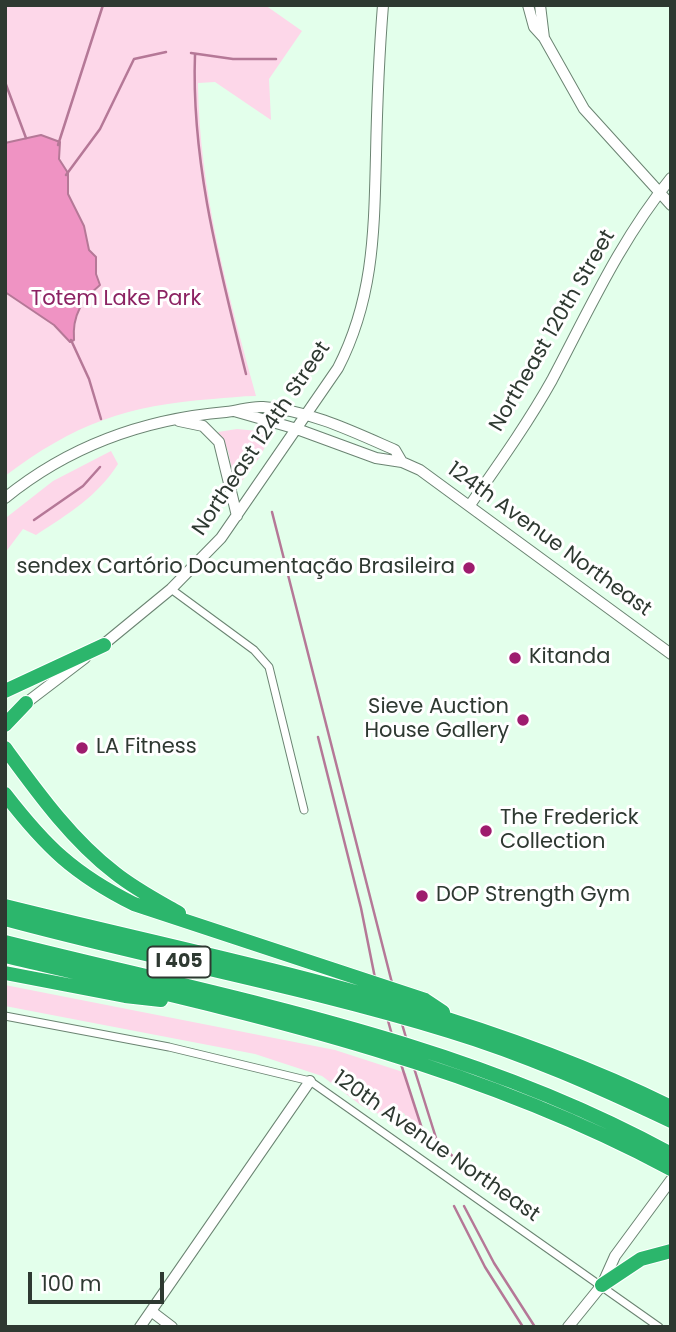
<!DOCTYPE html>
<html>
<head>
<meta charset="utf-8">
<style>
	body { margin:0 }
	#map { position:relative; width:676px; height:1332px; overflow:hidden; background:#e3ffeb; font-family:Poppins,sans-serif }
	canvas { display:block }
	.frame { position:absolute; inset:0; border:7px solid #2e3931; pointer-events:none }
	.scale { position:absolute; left:28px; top:1272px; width:136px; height:32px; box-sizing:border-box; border:4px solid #2e3931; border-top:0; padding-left:9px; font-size:21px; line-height:24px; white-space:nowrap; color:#2e3931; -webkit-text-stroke:5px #fff; paint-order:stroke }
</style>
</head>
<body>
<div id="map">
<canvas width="676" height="1332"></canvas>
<div class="frame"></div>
<div class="scale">100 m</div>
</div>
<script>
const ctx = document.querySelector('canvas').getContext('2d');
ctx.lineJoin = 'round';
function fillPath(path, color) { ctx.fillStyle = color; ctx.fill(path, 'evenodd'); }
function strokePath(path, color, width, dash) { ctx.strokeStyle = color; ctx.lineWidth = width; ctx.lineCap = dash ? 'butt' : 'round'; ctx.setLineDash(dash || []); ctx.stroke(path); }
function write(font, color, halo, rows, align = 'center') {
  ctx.font = font + ' Poppins,sans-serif'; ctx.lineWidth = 6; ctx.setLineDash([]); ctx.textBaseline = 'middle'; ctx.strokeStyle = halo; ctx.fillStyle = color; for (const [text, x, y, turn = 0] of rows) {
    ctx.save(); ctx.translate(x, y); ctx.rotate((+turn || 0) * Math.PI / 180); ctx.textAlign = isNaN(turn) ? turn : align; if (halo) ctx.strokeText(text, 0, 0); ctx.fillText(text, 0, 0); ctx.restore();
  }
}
fillPath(new Path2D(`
	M5,5h260l37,26 -33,48 2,41 -56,-38 -17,1c1,106 30,211 58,313 -15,0 -29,2 -43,3 -86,6 -139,25 -208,77z
	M237,429l31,3c1,19 -21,41 -32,57l-8,-38 -10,-19z
	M111,451l7,13c-21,33 -50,50 -82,71l-13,-6 -18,24 2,-36 46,-36z
	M5,985l330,65 71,23 15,56 -9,3 -8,-19 -19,4 -23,-11 -40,-30 -67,-22 -250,-48z`), '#fdd7e9');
const water = new Path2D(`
	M41,135l19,7 -1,17 9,14v21l16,32 5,24 7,7v17l4,11c-18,15 -28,30 -26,55l-4,2 -16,-17 -49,-33v-149z`);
fillPath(water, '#ef93c3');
strokePath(water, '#b57897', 2);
strokePath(new Path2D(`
	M191,53l42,6h43
	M195,54c-4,109 25,215 51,320
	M5,82l21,56
	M58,145l45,-140
	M66,175l34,-46 34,-70 32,-7
	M71,340l18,39 12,40
	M272,512l120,471
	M34,520l49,-34 17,-19
	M318,737l43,171 14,70
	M387,1017l5,18
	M402,1024l5,17
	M401,1064l25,77
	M414,1068l22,70 21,23
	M454,1206l31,61 38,60
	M464,1206l30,57 41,64`), '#b57897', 2.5);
const street = new Path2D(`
	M171,589l83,61 15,17 35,143
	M5,1016l164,31 141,34 349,246`);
const secondary = new Path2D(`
	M528,5l6,22 10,11 40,71 87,96
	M540,5l4,33
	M234,411l63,18 79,29 26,4 18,8 251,184
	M179,421l24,5 16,16 18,74
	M5,498c64,-52 140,-79 221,-86 13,-1 24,-6 37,-5 46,3 91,25 132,43l7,12
	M470,505c28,-40 58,-82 82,-125 37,-70 69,-141 119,-202
	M98,649l73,-60 50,-51 117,-170c36,-70 36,-137 38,-213 1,-50 3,-100 7,-150
	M22,706l63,-48
	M151,1311l21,16
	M140,1327l170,-246
	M568,1327l34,-42 13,-29 56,-76`);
const highway = new Path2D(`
	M5,691l99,-46
	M5,725l21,-22
	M5,748c33,45 66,91 110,125 20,16 43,28 64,40
	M5,794c41,53 69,80 129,110l291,96 18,12
	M5,906c225,56 457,98 666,201
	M5,919c147,40 298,67 444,112 76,23 150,56 222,90
	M5,942c227,57 458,98 666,212
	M5,956c229,54 457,101 666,213
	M5,973l120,23 36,4
	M602,1285l39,-26 30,-8`);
strokePath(street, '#6b8472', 9);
strokePath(secondary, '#6b8472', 12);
strokePath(highway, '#fff', 16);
strokePath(street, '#fff', 7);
strokePath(secondary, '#fff', 10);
strokePath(highway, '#2cb66c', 14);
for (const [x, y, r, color] of [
	[469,568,7,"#9e1c6e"],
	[515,658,7,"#9e1c6e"],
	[523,720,7,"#9e1c6e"],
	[82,748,7,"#9e1c6e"],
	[486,831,7,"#9e1c6e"],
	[422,896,7,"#9e1c6e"]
]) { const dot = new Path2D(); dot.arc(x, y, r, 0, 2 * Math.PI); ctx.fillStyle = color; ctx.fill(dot); strokePath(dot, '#fff', 2.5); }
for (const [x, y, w] of [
	[179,962,63]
]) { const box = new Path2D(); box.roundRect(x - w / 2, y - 15.5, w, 31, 5); ctx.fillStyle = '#fff'; ctx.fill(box); strokePath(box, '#2e3931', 2); }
write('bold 19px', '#2e3931', null, [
	["I 405",179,962]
]);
write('21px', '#8c2363', '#fff', [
	["Totem Lake Park",116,300]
]);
write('21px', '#2e3931', '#fff', [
	["Northeast 120th Street",553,331,-60],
	["Northeast 124th Street",262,439,-56],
	["124th Avenue Northeast",549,540,36],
	["120th Avenue Northeast",436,1147,35]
]);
write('21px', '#2e3931', '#fff', [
	["sendex Cartório Documentação Brasileira",455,568,"right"],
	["Kitanda",529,658],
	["Sieve Auction",509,708,"right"],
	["House Gallery",509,732,"right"],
	["LA Fitness",96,748],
	["The Frederick",500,819],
	["Collection",500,843],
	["DOP Strength Gym",436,896]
], 'left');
</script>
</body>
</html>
